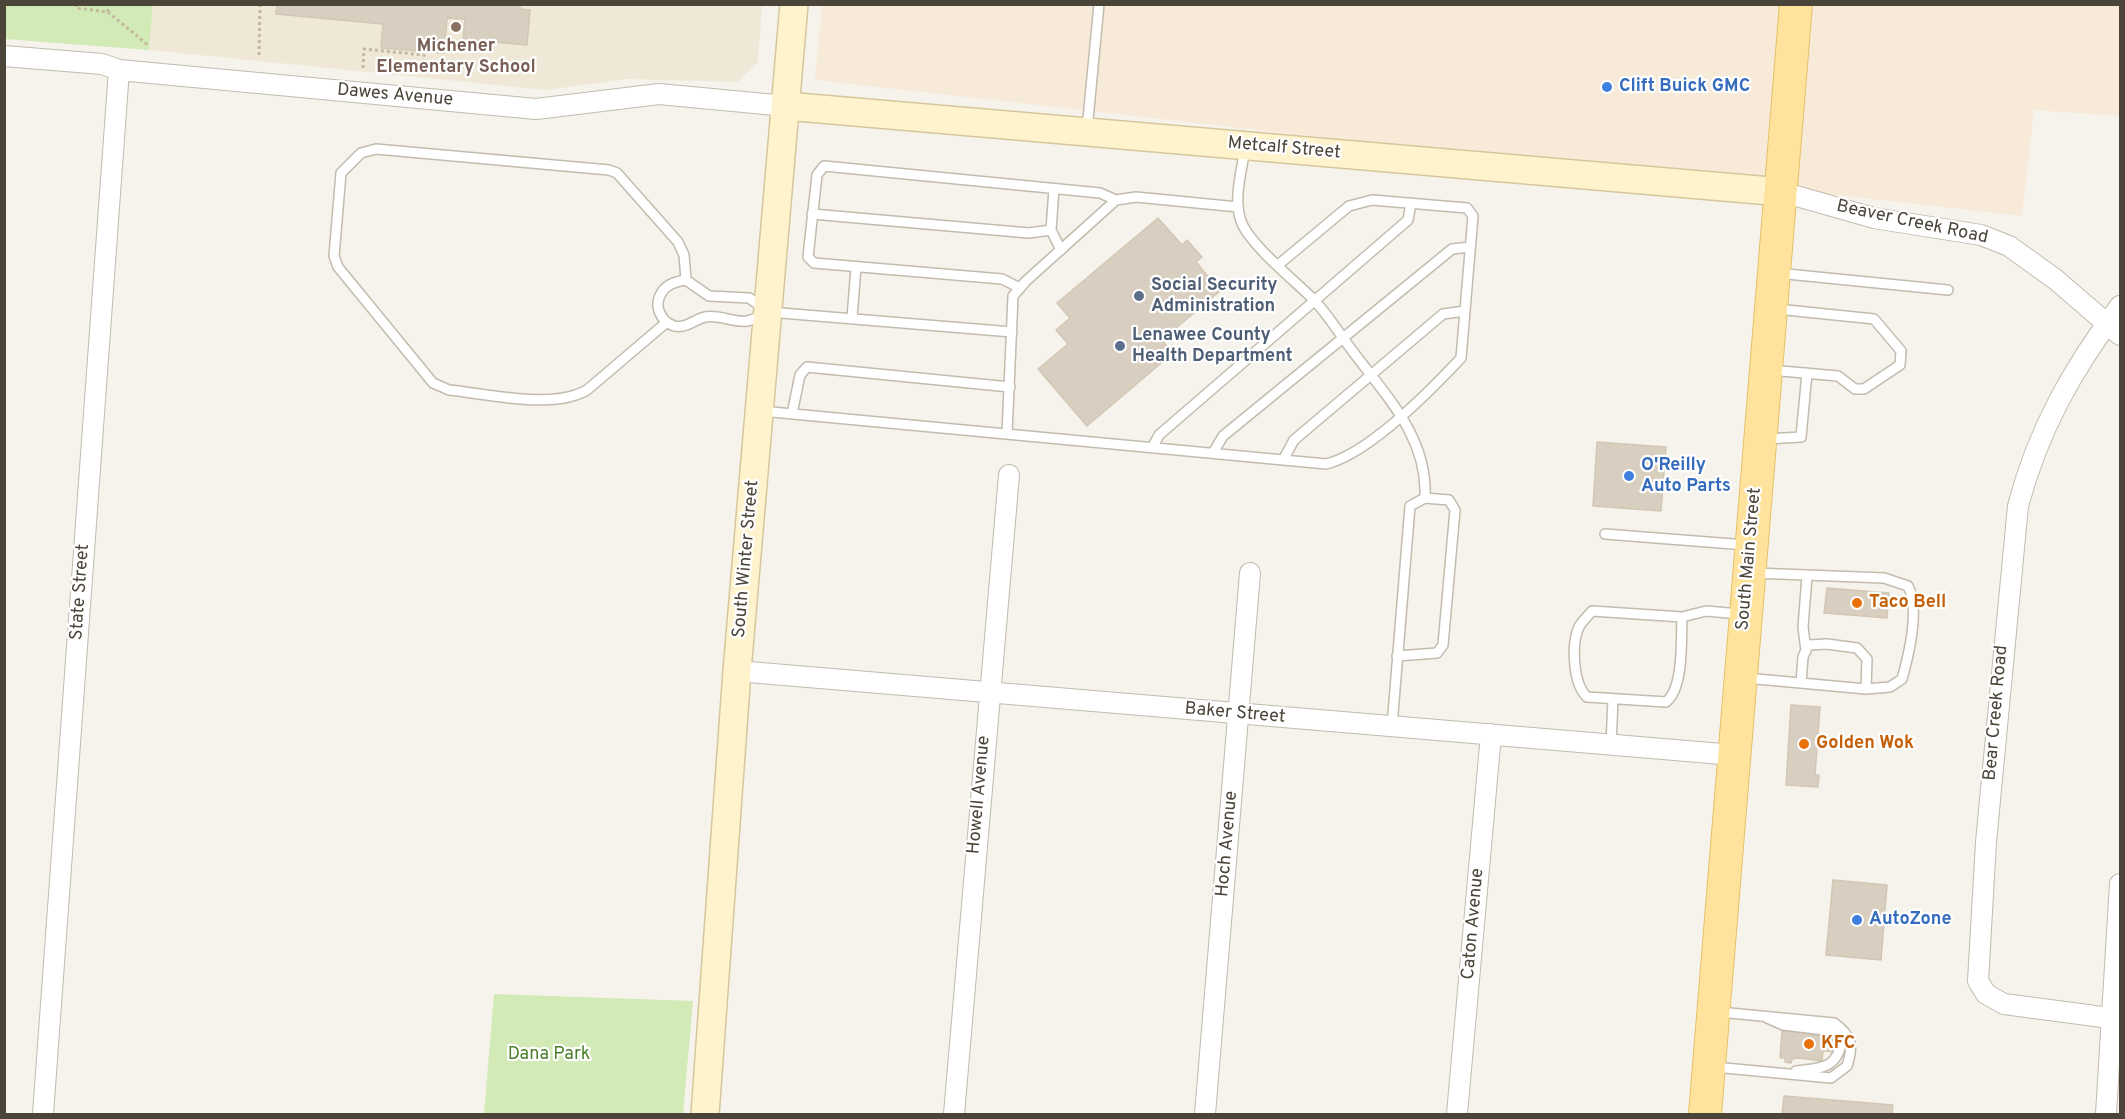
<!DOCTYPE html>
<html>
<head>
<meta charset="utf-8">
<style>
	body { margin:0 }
	#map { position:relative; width:2125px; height:1119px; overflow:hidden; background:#f6f3ec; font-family:Overpass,sans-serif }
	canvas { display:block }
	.frame { position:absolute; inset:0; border:6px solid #4b4439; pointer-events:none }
</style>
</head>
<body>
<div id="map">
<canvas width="2125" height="1119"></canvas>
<div class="frame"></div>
</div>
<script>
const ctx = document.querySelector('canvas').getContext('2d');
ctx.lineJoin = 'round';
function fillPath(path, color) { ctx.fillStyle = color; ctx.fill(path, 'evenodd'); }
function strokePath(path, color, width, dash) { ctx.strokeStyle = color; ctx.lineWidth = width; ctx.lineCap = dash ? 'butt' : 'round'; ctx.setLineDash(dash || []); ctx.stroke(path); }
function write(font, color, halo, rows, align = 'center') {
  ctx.font = font + ' Overpass,sans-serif'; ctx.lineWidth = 4.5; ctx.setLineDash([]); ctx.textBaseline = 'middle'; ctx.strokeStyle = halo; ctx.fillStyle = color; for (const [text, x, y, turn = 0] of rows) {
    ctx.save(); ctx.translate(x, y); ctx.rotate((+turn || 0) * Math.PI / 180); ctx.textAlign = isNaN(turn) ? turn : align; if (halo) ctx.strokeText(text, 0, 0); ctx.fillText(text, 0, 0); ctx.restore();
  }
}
fillPath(new Path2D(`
	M822,5h1298v111l-86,-6 -12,106 -1207,-136z`), '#f7ead8');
fillPath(new Path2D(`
	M153,5h609l-4,57 -21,20 -109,-3 -82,11 -397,-40z`), '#efe8d6');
fillPath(new Path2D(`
	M4,5h149l-4,45 -144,-11z
	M494,994l199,7 -10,113h-199z`), '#d2eab5');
const building = new Path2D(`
	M277,4h243v5l10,1 -3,35 -64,-6 2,-20 -18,-1 -3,35 -63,-5 2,-24 -107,-10z
	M1158,218l24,27 5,-5 15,17 -6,5 24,29 -58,49 11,13 -86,73 -49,-57 30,-25 -12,-14 14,-12 -13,-15z
	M1597,442l69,5 -5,64 -68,-5z
	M1827,588l62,5 -2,25 -63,-5z
	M1791,705l29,2 -5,68h4l-1,12 -32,-2z
	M1833,880l54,5 -6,75 -55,-5z
	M1788,1028l17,2 -1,4 34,3 -2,15 -13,-1 -1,10 -24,-3 -6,1 -1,4 -6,-1v-4h-5l2,-27 6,1z
	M1784,1096l109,9 -1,9h-110z`);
fillPath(building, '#d8cfc1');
strokePath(building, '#d3c7b4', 1.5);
const lane = new Path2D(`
	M1087,130l12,-126
	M1245,148c-3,22 -12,51 -4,73 8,23 53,59 71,77 16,16 28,37 42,55 33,44 74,85 71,145l-15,8 -18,220
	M1054,189l-3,41 10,20
	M812,214l217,19 22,-3
	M1777,273l171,17
	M1020,288l-18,-9 -188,-16 -6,-6 9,-82 7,-9 276,27 16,7
	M765,309l-16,-11 -40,-2 -23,-16c-8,1 -19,4 -24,12 -9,13 -2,29 12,34 12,3 21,-7 31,-9 13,-3 29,6 42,4 7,-1 15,-6 22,-9l243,20
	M852,318l4,-51
	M667,322l-80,68c-35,20 -98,4 -138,0l-16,-7 -95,-116 -4,-11 7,-83 20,-20 15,-4 233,21 8,3 61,69 6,13 2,25
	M1770,370l68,6 17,13h9l36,-24 1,-14 -27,-32 -97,-10
	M761,411l565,53c42,-10 105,-74 135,-106l12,-142 -6,-8 -95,-8 -23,6 -71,59
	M792,414l8,-39 7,-8 203,20
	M1007,434l6,-138 13,-15 90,-81 20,-3 102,10
	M1766,439l35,-2 6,-64
	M1152,448l7,-13 249,-215 3,-17
	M1213,453l10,-17 229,-187 18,-2
	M1283,460l11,-20 149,-126 22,-3
	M1605,534l141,11
	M1682,617c-1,22 2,71 -16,85l-79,-5c-14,-13 -16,-53 -8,-70 3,-6 9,-11 13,-16l90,6 24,-6 34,3
	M1806,651l-3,-24 4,-51
	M1397,656l40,-3 6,-8 12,-135 -6,-10 -24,-2
	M1746,678l120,11 24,-2 12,-8c7,-25 18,-71 6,-93l-24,-8 -129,-5
	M1801,683l2,-26 5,-12 19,-1 30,4 10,11 -1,30
	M1611,745l2,-46
	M1767,1018l16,7 50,6 9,8c-4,30 -21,29 -46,32
	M1714,1067l117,11 16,-12c7,-21 4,-31 -13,-43l-115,-11`);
const street = new Path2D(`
	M4,56l98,8 17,6 417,39 123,-15 127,12
	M1782,192l92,26 107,17 28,11 46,33 65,56
	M737,671l997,84
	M2110,1018l-106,-14 -18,-10 -8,-13 8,-139 32,-336c20,-76 55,-138 102,-200
	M43,1114l76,-1044
	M954,1114l55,-639
	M1205,1114l45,-541
	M1457,1114l34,-380
	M2106,1114l14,-230`);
const secondary = new Path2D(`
	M786,106l996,86
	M705,1114l32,-443 57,-667`);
const primary = new Path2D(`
	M1705,1114l91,-1110`);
strokePath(lane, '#c2bbae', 12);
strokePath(street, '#c2bbae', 22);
strokePath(secondary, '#d6c79b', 30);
strokePath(primary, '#e6c16a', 34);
strokePath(new Path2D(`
	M76,4v4l32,4 40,33
	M108,12v-8
	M259,55l1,-51
	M363,68l1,-19 60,6 -1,14 -6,3`), '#c4b79f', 3, [3, 3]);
strokePath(lane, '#fff', 9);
strokePath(street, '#fff', 20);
strokePath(secondary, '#fff3cd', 27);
strokePath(primary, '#ffe39c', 32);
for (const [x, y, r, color] of [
	[456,27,6,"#8d6e63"],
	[1607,87,6,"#3f7fe0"],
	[1139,296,6,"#5c6f8a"],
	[1120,346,6,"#5c6f8a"],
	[1629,476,6,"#3f7fe0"],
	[1857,603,6,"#e8710a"],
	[1804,744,6,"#e8710a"],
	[1857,920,6,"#3f7fe0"],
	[1809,1044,6,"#e8710a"]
]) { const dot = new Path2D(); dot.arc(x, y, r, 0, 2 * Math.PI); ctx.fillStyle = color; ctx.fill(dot); strokePath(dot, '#fff', 2); }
write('bold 18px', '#785e54', '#fff', [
	["Michener",456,47],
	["Elementary School",456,68]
]);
write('bold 18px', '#366cbe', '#fff', [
	["Clift Buick GMC",1619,87],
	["O'Reilly",1641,466],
	["Auto Parts",1641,487],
	["AutoZone",1869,920]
], 'left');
write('18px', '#4b4439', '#fff', [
	["Dawes Avenue",395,96,5],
	["Metcalf Street",1284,149,5],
	["Beaver Creek Road",1912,223,12],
	["South Winter Street",747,559,-85],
	["South Main Street",1750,559,-85],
	["State Street",81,592,-86],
	["Bear Creek Road",1997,713,-85],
	["Baker Street",1235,714,5],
	["Howell Avenue",980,795,-85],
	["Hoch Avenue",1228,844,-85],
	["Caton Avenue",1474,924,-85]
]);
write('bold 18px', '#4e5e75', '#fff', [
	["Social Security",1151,286],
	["Administration",1151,307],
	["Lenawee County",1132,336],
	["Health Department",1132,357]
], 'left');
write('bold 18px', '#c56008', '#fff', [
	["Taco Bell",1869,603],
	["Golden Wok",1816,744],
	["KFC",1821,1044]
], 'left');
write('18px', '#4a7f2a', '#fff', [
	["Dana Park",549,1055]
]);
</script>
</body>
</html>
